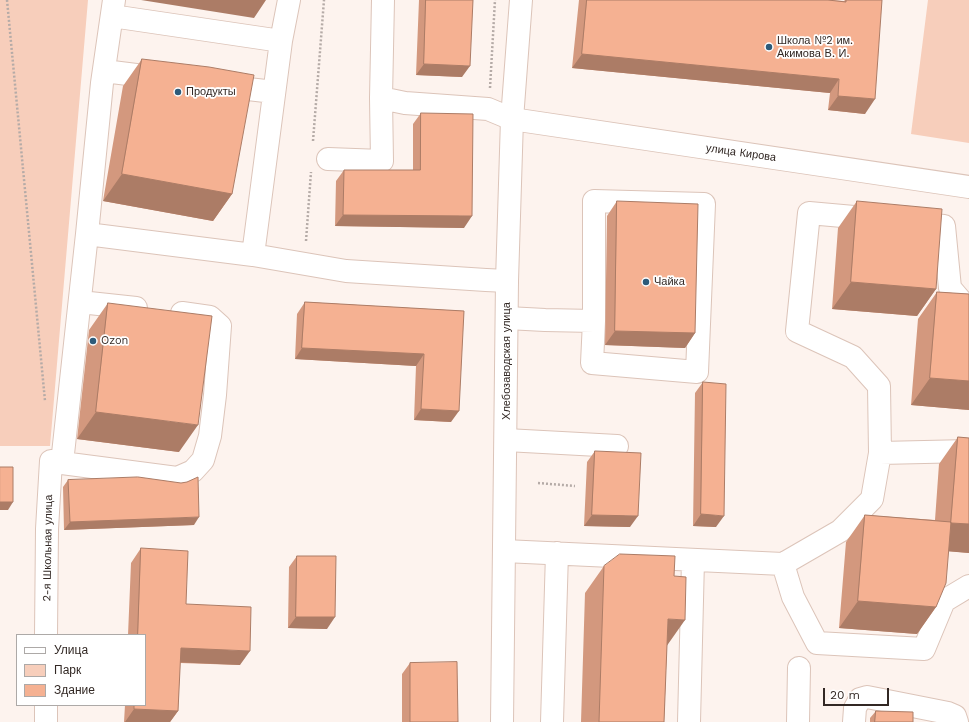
<!DOCTYPE html>
<html>
<head>
<meta charset="utf-8">
<style>
	body { margin:0 }
	#map { position:relative; width:969px; height:722px; overflow:hidden; background:#fdf3ee; font-family:"Work Sans",sans-serif }
	canvas { display:block }
	.legend { position:absolute; left:16px; top:634px; width:130px; height:72px; box-sizing:border-box; background:#fff; border:1px solid #ada9a7; margin:0; padding:5px 7px; list-style:none; font-size:12px; color:#322824 }
	.legend li { display:flex; align-items:center; gap:8px; height:20px }
	.legend b { width:20px; border:1px solid #ada9a7 }
	.scale { position:absolute; left:823px; top:688px; width:66px; height:18px; box-sizing:border-box; border:2px solid #322824; border-top:0; padding-left:5px; font-size:12px; line-height:14px; white-space:nowrap; color:#322824; -webkit-text-stroke:3px #fff; paint-order:stroke }
</style>
</head>
<body>
<div id="map">
<canvas width="969" height="722"></canvas>
<ul class="legend">
<li><b style="height:5px;background:#fff"></b>Улица</li>
<li><b style="height:11px;background:#f7cebb"></b>Парк</li>
<li><b style="height:11px;background:#f5b192"></b>Здание</li>
</ul>
<div class="scale">20 m</div>
</div>
<script>
const ctx = document.querySelector('canvas').getContext('2d');
ctx.lineJoin = 'round';
function fillPath(path, color) { ctx.fillStyle = color; ctx.fill(path, 'evenodd'); }
function strokePath(path, color, width, dash) { ctx.strokeStyle = color; ctx.lineWidth = width; ctx.lineCap = dash ? 'butt' : 'round'; ctx.setLineDash(dash || []); ctx.stroke(path); }
function write(font, color, halo, rows, align = 'center') {
  ctx.font = font + ' "Work Sans",sans-serif'; ctx.lineWidth = 3.5; ctx.setLineDash([]); ctx.textBaseline = 'middle'; ctx.strokeStyle = halo; ctx.fillStyle = color; for (const [text, x, y, turn = 0] of rows) {
    ctx.save(); ctx.translate(x, y); ctx.rotate((+turn || 0) * Math.PI / 180); ctx.textAlign = isNaN(turn) ? turn : align; if (halo) ctx.strokeText(text, 0, 0); ctx.fillText(text, 0, 0); ctx.restore();
  }
}
fillPath(new Path2D(`
	M0,0h88l-38,446h-50z
	M928,0h41v143l-58,-9z`), '#f7cebb');
const minor = new Path2D(`
	M114,0l-12,83 -15,151 166,21 93,16 140,9 21,1
	M383,0l-2,98 24,5 83,6 24,10 457,68
	M112,16l169,25 8,-41
	M104,71l56,7
	M222,86l52,6
	M328,159l54,2 -1,-63
	M594,201l110,3 -7,168 -105,-9 2,-42z
	M911,223l33,3 6,62 19,22
	M87,234l-25,229 115,15 16,-7 10,-11 7,-24 5,-41 5,-69 -10,-9 -28,-4
	M253,255l28,-214
	M80,302l56,6
	M507,318l38,2 49,1
	M506,440l111,6
	M880,453l89,-2
	M504,551l279,13 57,-33 32,-32 8,-46 -1,-67 -26,-29 -56,-26 12,-118 67,6
	M783,564l10,33 24,46 107,6 20,-48 25,-15
	M46,635l1,-106 4,-68
	M46,722v-17
	M552,722l5,-169
	M689,722l4,-162
	M798,722l1,-54
	M854,722l1,-14 5,-9 7,-2 81,16 7,3 2,6`);
const major = new Path2D(`
	M502,722l5,-441 5,-162 9,-119`);
strokePath(minor, '#dcc4b9', 24);
strokePath(major, '#dcc4b9', 24);
strokePath(new Path2D(`
	M7,0l38,401
	M490,88l5,-88
	M313,141l11,-141
	M306,241l5,-69
	M538,483l37,3`), '#b5aba7', 2.5, [2, 2]);
strokePath(minor, '#fff', 22);
strokePath(major, '#fff', 22);
fillPath(new Path2D(`
	M419,0h54l-11,77 -46,-2z
	M579,0h249l16,1 1,-1h37l-17,114 -37,-4 2,-17 -258,-25z
	M142,59l90,135 -19,27 -110,-20 20,-115z
	M421,113l43,115 -129,-2 1,-45 8,-11h69v-46z
	M617,201l78,132 -10,15 -80,-3 2,-129z
	M857,201l79,88 -19,27 -85,-7 6,-81z
	M937,292l32,2v116l-58,-5 7,-86z
	M305,302l159,9 -13,111 -37,-2 2,-54 -121,-7 2,-45z
	M108,303l71,149 -102,-13 12,-109z
	M703,382l13,145 -23,-1 2,-133z
	M958,437l11,1v115l-21,-2 -12,56 -19,27 -78,-6 7,-86 19,-27 70,5 4,-56z
	M595,451l35,76 -46,-1 3,-64z
	M68,480l126,45 -130,5 -1,-43z
	M141,548l45,56 54,61 -60,-2 -2,48 -8,11h-46l1,-17h20v-70h-17l3,-72z
	M297,556l30,73 -39,-1 1,-61z
	M604,566l63,79 -3,77h-83l4,-129z
	M410,663l48,59h-56v-48z
	M876,711l37,11h-43v-4z`), '#d3987e');
fillPath(new Path2D(`
	M141,0h125l-12,18z
	M582,54l257,25 -9,14 -258,-25z
	M424,64l46,2 -8,11 -46,-2z
	M838,96l37,3 -10,15 -37,-4z
	M122,174l110,20 -19,27 -110,-20z
	M343,215l129,1 -8,12 -129,-2z
	M851,282l85,7 -19,27 -85,-7z
	M615,331l80,2 -10,15 -80,-3z
	M302,348l122,6 -8,12 -121,-7z
	M930,378l39,3v29l-58,-5z
	M421,409l38,2 -8,11 -37,-2z
	M96,412l102,13 -19,27 -102,-13z
	M0,502h13l-5,8h-8z
	M701,514l23,2 -8,11 -23,-1z
	M592,515l46,1 -8,11 -46,-1z
	M199,517l-5,8 -130,5 6,-8z
	M951,523l18,1v29l-37,-3z
	M858,601l78,6 -19,27 -78,-6z
	M296,617h39l-8,12 -39,-1z
	M668,619l17,1 -19,27z
	M181,648l69,3 -10,14 -69,-3z
	M134,709l44,2 -8,11h-45z`), '#ac7c66');
const building = new Path2D(`
	M426,0h47l-3,66 -46,-2z
	M587,0h241l18,2v-2h36l-7,99 -37,-3 1,-17 -257,-25z
	M142,59l67,8 45,8 -22,119 -110,-20z
	M421,113l52,1 -1,102 -129,-1 1,-45h76z
	M617,201l81,3 -3,129 -80,-2z
	M857,201l85,8 -6,80 -85,-7z
	M937,292l32,2v87l-39,-3z
	M305,302l159,9 -5,100 -38,-2 3,-55 -122,-6z
	M108,303l104,13 -14,109 -102,-13z
	M703,382l23,2 -2,132 -23,-2z
	M958,437l11,1v86l-18,-1z
	M595,451l46,2 -3,63 -46,-1z
	M0,467h13v35h-13z
	M138,477l43,6 6,-1 11,-5 1,40 -129,5 -2,-42z
	M865,515l86,7 -5,61 -10,24 -78,-6z
	M141,548l47,3 -2,53 65,3 -1,44 -69,-3 -3,63 -44,-2v-4h11v-70h-7z
	M620,554l55,2 -1,20 12,1 -1,43 -17,-1 -4,103h-65l5,-156z
	M297,556h39l-1,61h-39z
	M457,662l1,60h-48v-59z
	M876,711l37,1v10h-38z`);
fillPath(building, '#f5b192');
strokePath(building, '#ac7c66', 1);
for (const [x, y, r, color] of [
	[769,47,4,"#2d5b7a"],
	[178,92,4,"#2d5b7a"],
	[646,282,4,"#2d5b7a"],
	[93,341,4,"#2d5b7a"]
]) { const dot = new Path2D(); dot.arc(x, y, r, 0, 2 * Math.PI); ctx.fillStyle = color; ctx.fill(dot); strokePath(dot, '#fff', 1.5); }
write('11px', '#322824', '#fff', [
	["Школа №2 им.",777,41],
	["Акимова В. И.",777,54],
	["Продукты",186,92],
	["Чайка",654,282],
	["Ozon",101,341]
], 'left');
write('11px', '#322824', '#fff', [
	["улица Кирова",741,153,8],
	["Хлебозаводская улица",507,361,-90],
	["2-я Школьная улица",48,548,-89]
]);
</script>
</body>
</html>
